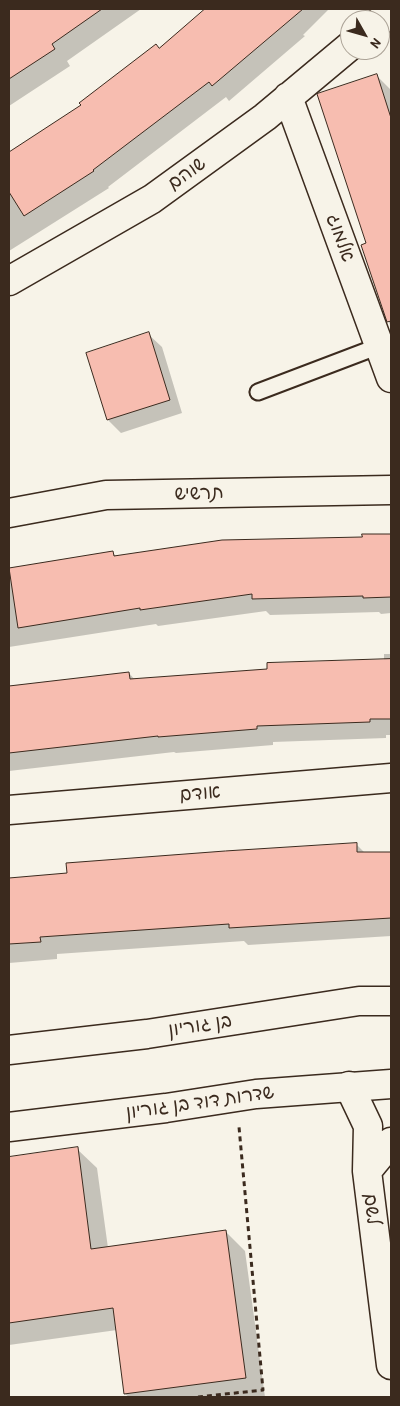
<!DOCTYPE html>
<html>
<head>
<meta charset="utf-8">
<style>
	body { margin:0 }
	#map { position:relative; width:400px; height:1406px; overflow:hidden; background:#f7f3e8; font-family:"Patrick Hand",sans-serif }
	canvas { display:block }
	.frame { position:absolute; inset:0; border:10px solid #3b2a1e; pointer-events:none }
	.north { position:absolute; left:340px; top:10px; width:50px; height:50px; box-sizing:border-box; background:#f7f3e8; border:1px solid #aca397; border-radius:50%; rotate:128deg; font-size:14px; font-weight:700; line-height:20px; text-align:center; color:#3b2a1e }
	.north::after { content:''; display:block; margin:auto; width:18px; height:22px; background:#3b2a1e; clip-path:polygon(50% 0,100% 100%,50% 72%,0 100%) }
</style>
</head>
<body>
<div id="map">
<canvas width="400" height="1406"></canvas>
<div class="frame"></div>
<div class="north">N</div>
</div>
<script>
const ctx = document.querySelector('canvas').getContext('2d');
ctx.lineJoin = 'round';
function fillPath(path, color) { ctx.fillStyle = color; ctx.fill(path, 'evenodd'); }
function strokePath(path, color, width, dash) { ctx.strokeStyle = color; ctx.lineWidth = width; ctx.lineCap = dash ? 'butt' : 'round'; ctx.setLineDash(dash || []); ctx.stroke(path); }
function write(font, color, halo, rows, align = 'center') {
  ctx.font = font + ' "Patrick Hand","Playpen Sans Hebrew",sans-serif'; ctx.lineWidth = 4; ctx.setLineDash([]); ctx.textBaseline = 'middle'; ctx.strokeStyle = halo; ctx.fillStyle = color; for (const [text, x, y, turn = 0] of rows) {
    ctx.save(); ctx.translate(x, y); ctx.rotate((+turn || 0) * Math.PI / 180); ctx.textAlign = isNaN(turn) ? turn : align; if (halo) ctx.strokeText(text, 0, 0); ctx.fillText(text, 0, 0); ctx.restore();
  }
}
fillPath(new Path2D(`
	M11,9h130l-74,52 3,5 -61,40v-96z
	M207,9h122l-26,26 2,1 -76,65 -3,-4 -118,90 1,1 -100,63v-97l74,-48 76,-57z
	M376,75l15,15v238l-29,-82 5,-2z
	M148,334l14,13 20,66 -61,20 -13,-13 -21,-67z
	M391,535v78l-10,1 -2,-2 -109,3 -4,-4 -108,15 -2,-2 -147,23v-78l103,-17 5,5 247,-19v-2z
	M384,654h7v81h-5v3l-113,4v3l-97,8 -2,-1 -165,19v-85l8,-1 2,1 110,-13 6,7 249,-20z
	M356,844l9,9 26,1v82l-143,9 -4,-4 -187,13v5l-48,4v-84z
	M77,1149l20,19 11,80 118,-16 19,19 20,146h-136l-4,-3 -8,-64 -108,15v-187z`), '#0003');
const building = new Path2D(`
	M9,9h93l-50,35 3,5 -46,30z
	M205,9h98l-91,77 -3,-4 -116,88 1,1 -70,45 -15,-24v-40l72,-47 -2,-2 77,-59 3,4z
	M377,74l14,44v203l-4,1 -26,-77 5,-2 -49,-149z
	M149,332l21,68 -63,20 -21,-67z
	M362,534h29v63l-28,1v-2l-111,3v-5l-112,16v-2l-122,20 -9,-60 104,-17 1,5 108,-16 140,-3z
	M391,659v60h-21v3l-113,4v3l-99,8v-1l-149,17v-67l120,-14 1,7 137,-10v-6z
	M357,843v9h34v66l-162,10v-4l-189,13 1,5 -32,2v-66l58,-5 -1,-10 159,-12z
	M78,1147l13,102 135,-19 20,148 -122,16 -11,-86 -104,15v-166z`);
fillPath(building, '#f7bdb0');
strokePath(building, '#3b2a1e', 1);
const lane = new Path2D(`
	M258,392l121,-46`);
const street = new Path2D(`
	M380,21l11,-10
	M288,97l103,281
	M9,281l143,-82 113,-82 85,-71
	M9,513l97,-18 285,-5
	M9,810l382,-32
	M349,1086l19,40 -1,45 24,194
	M367,1171l24,-29`);
const secondary = new Path2D(`
	M9,1050l138,-16 212,-33h32
	M9,1127l157,-19 90,-14 135,-10`);
strokePath(lane, '#3b2a1e', 19);
strokePath(street, '#3b2a1e', 31);
strokePath(secondary, '#3b2a1e', 31);
strokePath(new Path2D(`
	M198,1397l65,-7 -24,-263`), '#3b2a1e', 3, [5, 4]);
strokePath(lane, '#f7f3e8', 15);
strokePath(street, '#f7f3e8', 28);
strokePath(secondary, '#f7f3e8', 28);
write('19px', '#3b2a1e', '#f7f3e8', [
	["שוהם",187,174,-36],
	["אלמוג",340,238,70],
	["תרשיש",199,494,-1],
	["אודם",200,794,-5],
	["בן גוריון",200,1026,-9],
	["שדרות דוד בן גוריון",200,1103,-8],
	["לשם",371,1209,83]
]);
</script>
</body>
</html>
